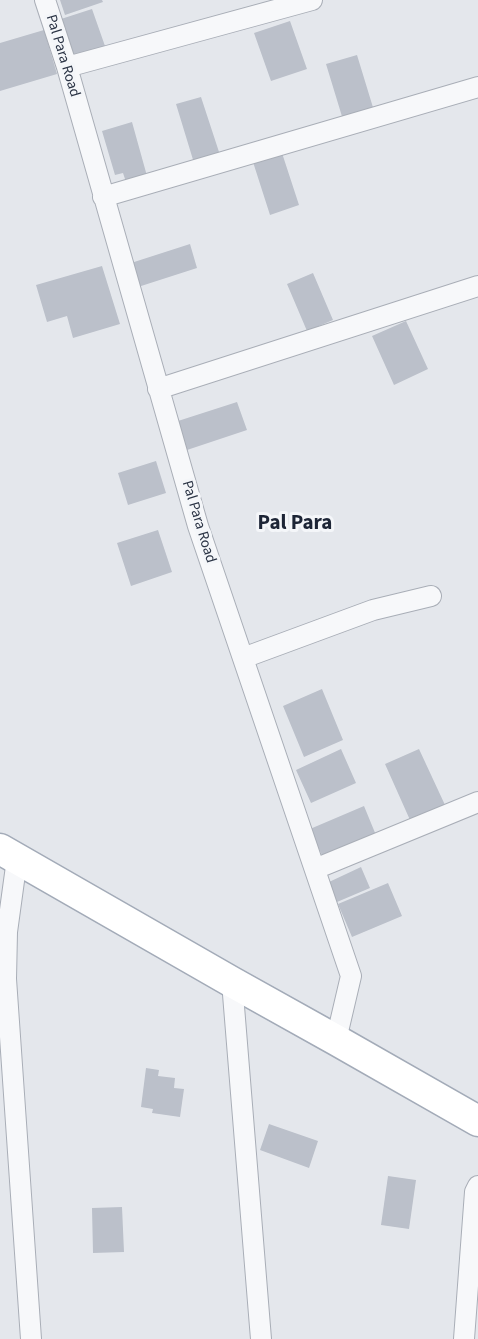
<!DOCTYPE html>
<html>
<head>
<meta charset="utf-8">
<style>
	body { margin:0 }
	canvas { display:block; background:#e4e7ec }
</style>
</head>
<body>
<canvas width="478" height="1339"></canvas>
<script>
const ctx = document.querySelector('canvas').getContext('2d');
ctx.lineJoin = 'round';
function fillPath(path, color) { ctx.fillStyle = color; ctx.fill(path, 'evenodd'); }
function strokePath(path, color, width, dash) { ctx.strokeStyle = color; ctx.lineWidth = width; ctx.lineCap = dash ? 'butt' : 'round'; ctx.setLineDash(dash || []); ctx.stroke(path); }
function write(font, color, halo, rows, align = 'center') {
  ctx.font = font + ' "Source Sans 3",sans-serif'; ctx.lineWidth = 6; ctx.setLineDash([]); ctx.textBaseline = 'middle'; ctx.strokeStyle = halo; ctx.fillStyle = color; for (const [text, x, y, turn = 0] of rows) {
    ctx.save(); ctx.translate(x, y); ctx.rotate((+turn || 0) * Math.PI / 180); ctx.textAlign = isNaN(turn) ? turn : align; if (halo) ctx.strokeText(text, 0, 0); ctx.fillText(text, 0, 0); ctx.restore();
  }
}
fillPath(new Path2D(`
	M60,0h42l1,2 -38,13z
	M92,9l13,37 -31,11 -13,-38z
	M290,21l17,48 -36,12 -17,-48z
	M44,30l13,44 -57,17v-48z
	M357,55l18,59 -31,9 -18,-59z
	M201,97l19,58 -26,8 -18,-59z
	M132,122l15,54 -21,6 -3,-9 -8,2 -13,-44z
	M282,153l17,52 -29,10 -17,-53z
	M190,244l7,24 -59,19 -7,-24z
	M102,266l18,58 -47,14 -6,-22 -20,6 -11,-37z
	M313,273l20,47 -26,11 -20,-47z
	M406,321l22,48 -34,16 -22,-49z
	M237,402l10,28 -60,20 -9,-29z
	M156,461l10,32 -38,12 -10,-32z
	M158,530l14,42 -41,14 -14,-43z
	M322,689l21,51 -39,17 -21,-51z
	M341,749l15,34 -45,20 -15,-33z
	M419,749l26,56 -35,15 -25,-56z
	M364,806l14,34 -53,22 -15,-33z
	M361,867l9,21 -33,14 -8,-20z
	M388,883l14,33 -50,21 -14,-33z
	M146,1068l13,2 -1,6 17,2 -1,10 10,1 -4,28 -28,-4 1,-4 -12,-2z
	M269,1124l49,17 -9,27 -49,-18z
	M388,1176l28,4 -7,49 -28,-4z
	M122,1207l2,45 -31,1 -1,-45z`), '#bbc0ca');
const street = new Path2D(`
	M45,0l22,67 131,459 153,450 -15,64
	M67,67l245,-67
	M103,197l375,-110
	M158,389l320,-103
	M243,658l130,-48 58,-14
	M17,859l-10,73 -1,47 25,360
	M315,869l163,-67
	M232,982l29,357
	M464,1339l11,-147 3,-6`);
const primary = new Path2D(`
	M0,849l232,133 104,58 142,81`);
strokePath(street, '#a9aeb7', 22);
strokePath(primary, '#a3abb8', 33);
strokePath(street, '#f7f8fa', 20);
strokePath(primary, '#fff', 30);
write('15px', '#2b3445', '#f4f6f9', [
	["Pal Para Road",62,56,73],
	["Pal Para Road",198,522,73]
]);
write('bold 21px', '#1d2536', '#f4f6f9', [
	["Pal Para",295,524]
]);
</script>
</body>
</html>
